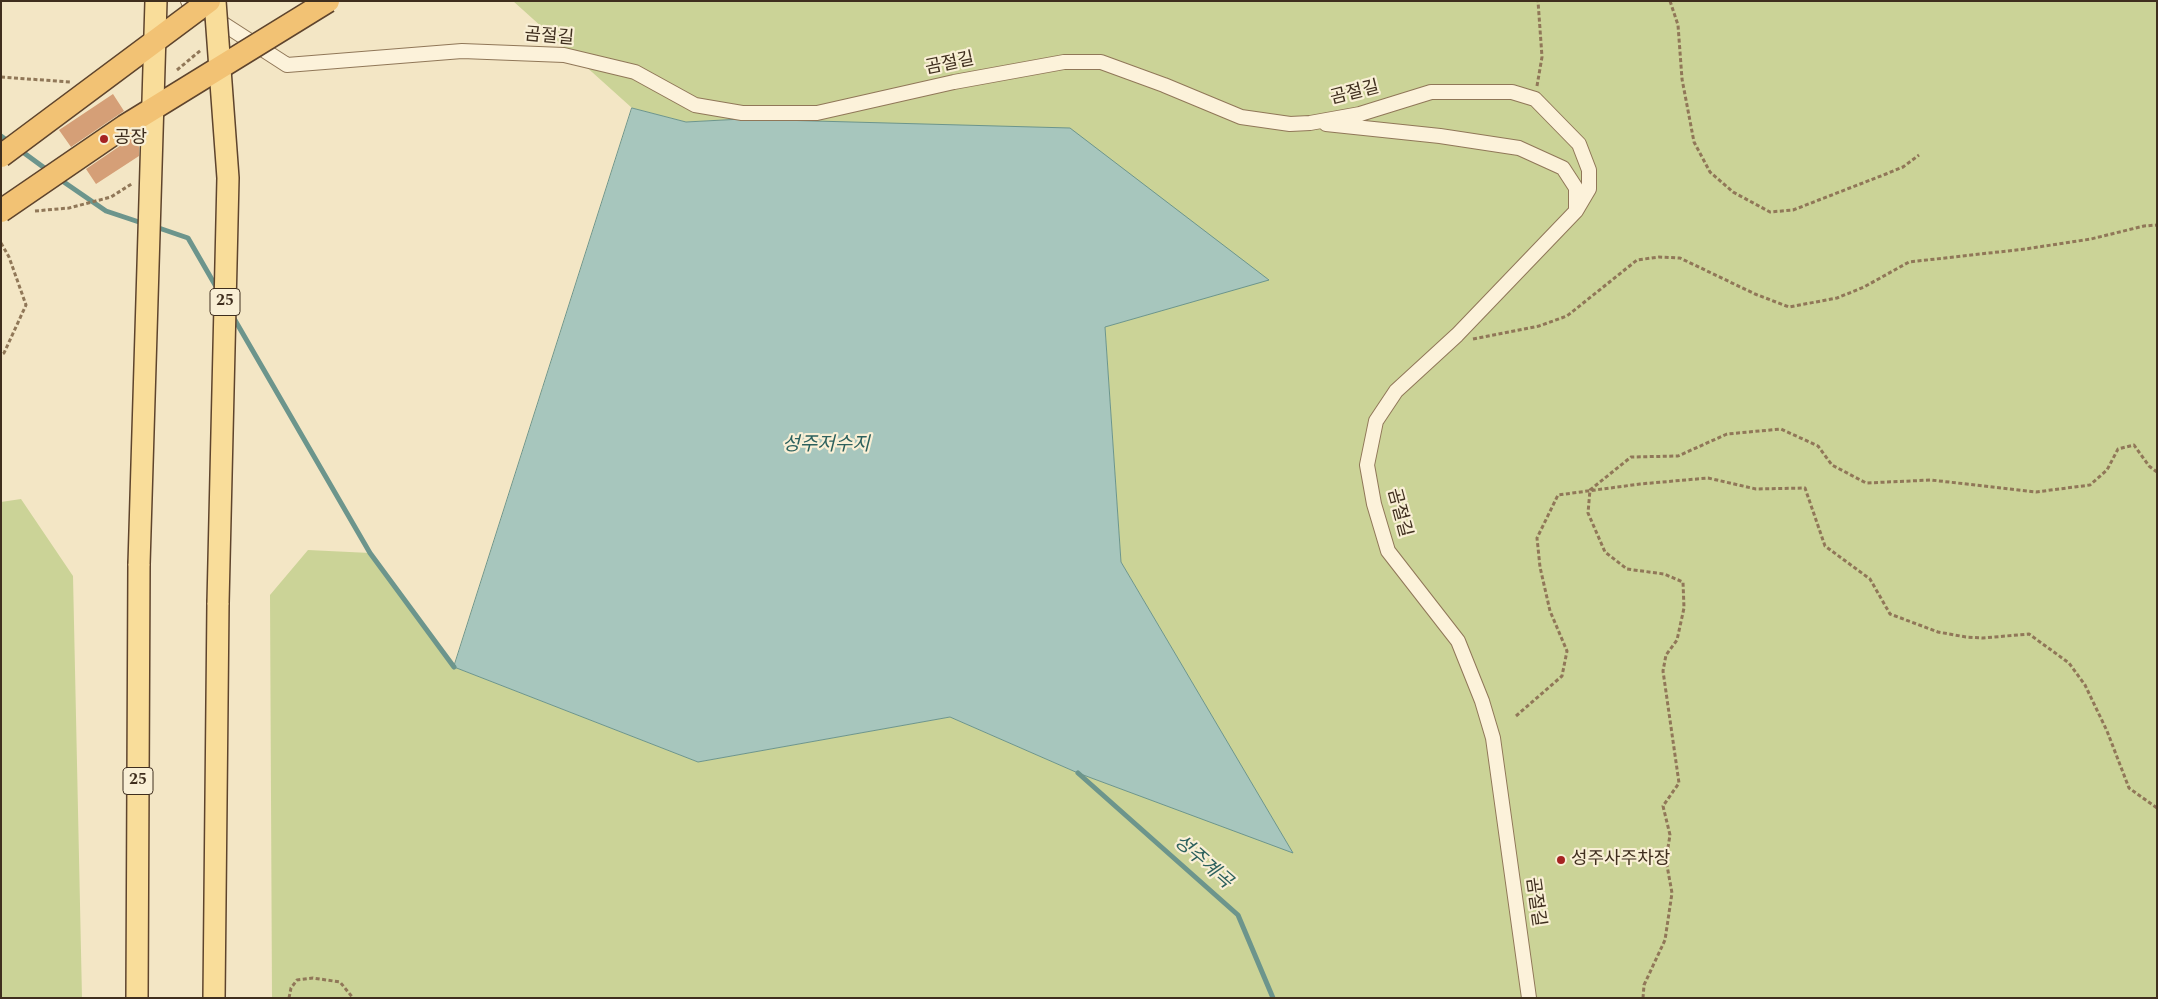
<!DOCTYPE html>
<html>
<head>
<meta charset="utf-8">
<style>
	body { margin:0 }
	#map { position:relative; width:2158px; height:999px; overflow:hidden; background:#f3e6c5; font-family:Spectral,serif }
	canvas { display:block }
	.frame { position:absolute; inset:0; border:2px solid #3f2e1e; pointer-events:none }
</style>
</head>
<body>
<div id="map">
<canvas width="2158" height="999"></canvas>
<div class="frame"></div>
</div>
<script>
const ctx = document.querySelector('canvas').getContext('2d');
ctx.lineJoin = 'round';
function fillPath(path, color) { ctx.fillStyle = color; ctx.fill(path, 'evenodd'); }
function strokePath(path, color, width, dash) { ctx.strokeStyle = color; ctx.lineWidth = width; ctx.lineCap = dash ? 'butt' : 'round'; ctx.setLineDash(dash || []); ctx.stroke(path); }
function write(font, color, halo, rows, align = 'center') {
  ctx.font = font + ' Spectral,"Noto Sans KR",serif'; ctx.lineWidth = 4.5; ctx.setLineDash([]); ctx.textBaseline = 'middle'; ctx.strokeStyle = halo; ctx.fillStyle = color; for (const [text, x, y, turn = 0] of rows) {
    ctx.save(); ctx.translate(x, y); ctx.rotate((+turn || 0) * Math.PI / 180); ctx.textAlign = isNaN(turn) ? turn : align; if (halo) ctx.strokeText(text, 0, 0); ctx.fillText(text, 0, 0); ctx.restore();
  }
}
fillPath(new Path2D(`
	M513,1h1644v997h-1885l-2,-403 38,-45 62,3 84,114 244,95 252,-45 128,56 214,79 -171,-290 -16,-235 164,-48 -527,-160 -56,3 -54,-14z
	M21,499l52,77 9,422h-81v-496z`), '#cbd397');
const water = new Path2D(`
	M632,108l54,14 56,-3 328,9 199,152 -164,47 16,235 172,291 -215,-80 -128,-56 -252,45 -244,-95z`);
fillPath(water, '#a7c6bd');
strokePath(water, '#6c958c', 1);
strokePath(new Path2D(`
	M1,136l8,6
	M20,150l30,22
	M58,178l48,33 39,13
	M153,226l35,12 30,52
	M232,315l138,238 84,114
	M1078,773l160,142 35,83`), '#6c958c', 5);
fillPath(new Path2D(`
	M113,94l11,17 -53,36 -12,-17z
	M139,133v23l-43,28 -10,-15z`), '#d59f77');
const minor = new Path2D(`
	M188,1l99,64 175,-14 102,4 71,17 60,33 47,8h75l137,-31 110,-20h37l63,23 77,32 49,7 20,-1 50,-9 71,-22h81l23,7 44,45 10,26v19l-13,22 -119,124 -61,56 -20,30 -9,44 7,39 14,47 70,90 24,60 11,37 36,260
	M1326,124l114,12 79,12 44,20 13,20v22`);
const primary = new Path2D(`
	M137,998l2,-434
	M214,998l4,-395`);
strokePath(minor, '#907758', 16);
strokePath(primary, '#5e442d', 24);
strokePath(new Path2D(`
	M1670,1l8,24 4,54 12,63 16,30 23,20 37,20 23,-2 93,-36 17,-7 16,-12
	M177,70l24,-20
	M1,77l69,5
	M1537,86l5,-29 -4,-56
	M35,211l34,-3 42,-11 22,-14
	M1,243l8,14 17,48 -22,48 -3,2
	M1473,339l66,-13 28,-10 70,-56 22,-3 21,1 75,36 34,13 48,-9 27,-11 45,-25 116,-13 66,-10 53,-13 13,-1
	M1516,716l46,-40 5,-25 -17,-40 -10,-44 -3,-29 21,-43 82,-11 68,-6 48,11 49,-1 20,58 45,33 20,35 48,18 28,5 17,1 46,-4 40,29 16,22 22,46 22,57 28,20
	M289,998l2,-10 6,-8 16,-2 27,4 13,16
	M1643,998l1,-13 21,-45 7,-47 -6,-33 4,-25 -7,-29 16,-23 -16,-112 3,-16 11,-15 7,-32 -1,-26 -19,-8 -37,-5 -22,-17 -17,-39 2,-23 41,-33 47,-1 49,-22 54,-5 37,17 14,19 34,18 65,-3 105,12 54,-7 17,-15 11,-21 16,-4 15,21 8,6`), '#907758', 3, [4, 2.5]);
strokePath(minor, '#fcf2da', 14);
strokePath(primary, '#f9dd9a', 21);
const primaryBridge = new Path2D(`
	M215,1l13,177 -10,425
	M139,564l17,-563`);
const trunkBridge = new Path2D(`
	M1,156l208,-155
	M1,211l124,-85 203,-125`);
strokePath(primaryBridge, '#5e442d', 24, []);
strokePath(trunkBridge, '#5e442d', 25, []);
strokePath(primaryBridge, '#f9dd9a', 21);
strokePath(trunkBridge, '#f2c274', 22);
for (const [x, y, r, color] of [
	[104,139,5,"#a62322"],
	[1561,860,5,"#a62322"]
]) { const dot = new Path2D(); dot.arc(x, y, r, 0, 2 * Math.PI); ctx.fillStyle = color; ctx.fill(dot); strokePath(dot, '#f9efd5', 2); }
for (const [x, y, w] of [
	[225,302,30],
	[138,781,30]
]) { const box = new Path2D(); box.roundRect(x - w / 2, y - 13.5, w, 27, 4); ctx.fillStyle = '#f9efd5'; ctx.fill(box); strokePath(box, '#3f2e1e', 1); }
write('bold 16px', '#3f2e1e', null, [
	["25",225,302],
	["25",138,781]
]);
write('18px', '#3f2e1e', '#f9efd5', [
	["곰절길",549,38,5],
	["곰절길",950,65,-12],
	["곰절길",1355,94,-14],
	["곰절길",1398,513,75],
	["곰절길",1534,902,82]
]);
write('18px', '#3f2e1e', '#f9efd5', [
	["공장",114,139],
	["성주사주차장",1571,860]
], 'left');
write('italic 19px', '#2c605d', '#f9efd5', [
	["성주저수지",826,446],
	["성주계곡",1202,863,41]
]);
</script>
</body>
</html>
